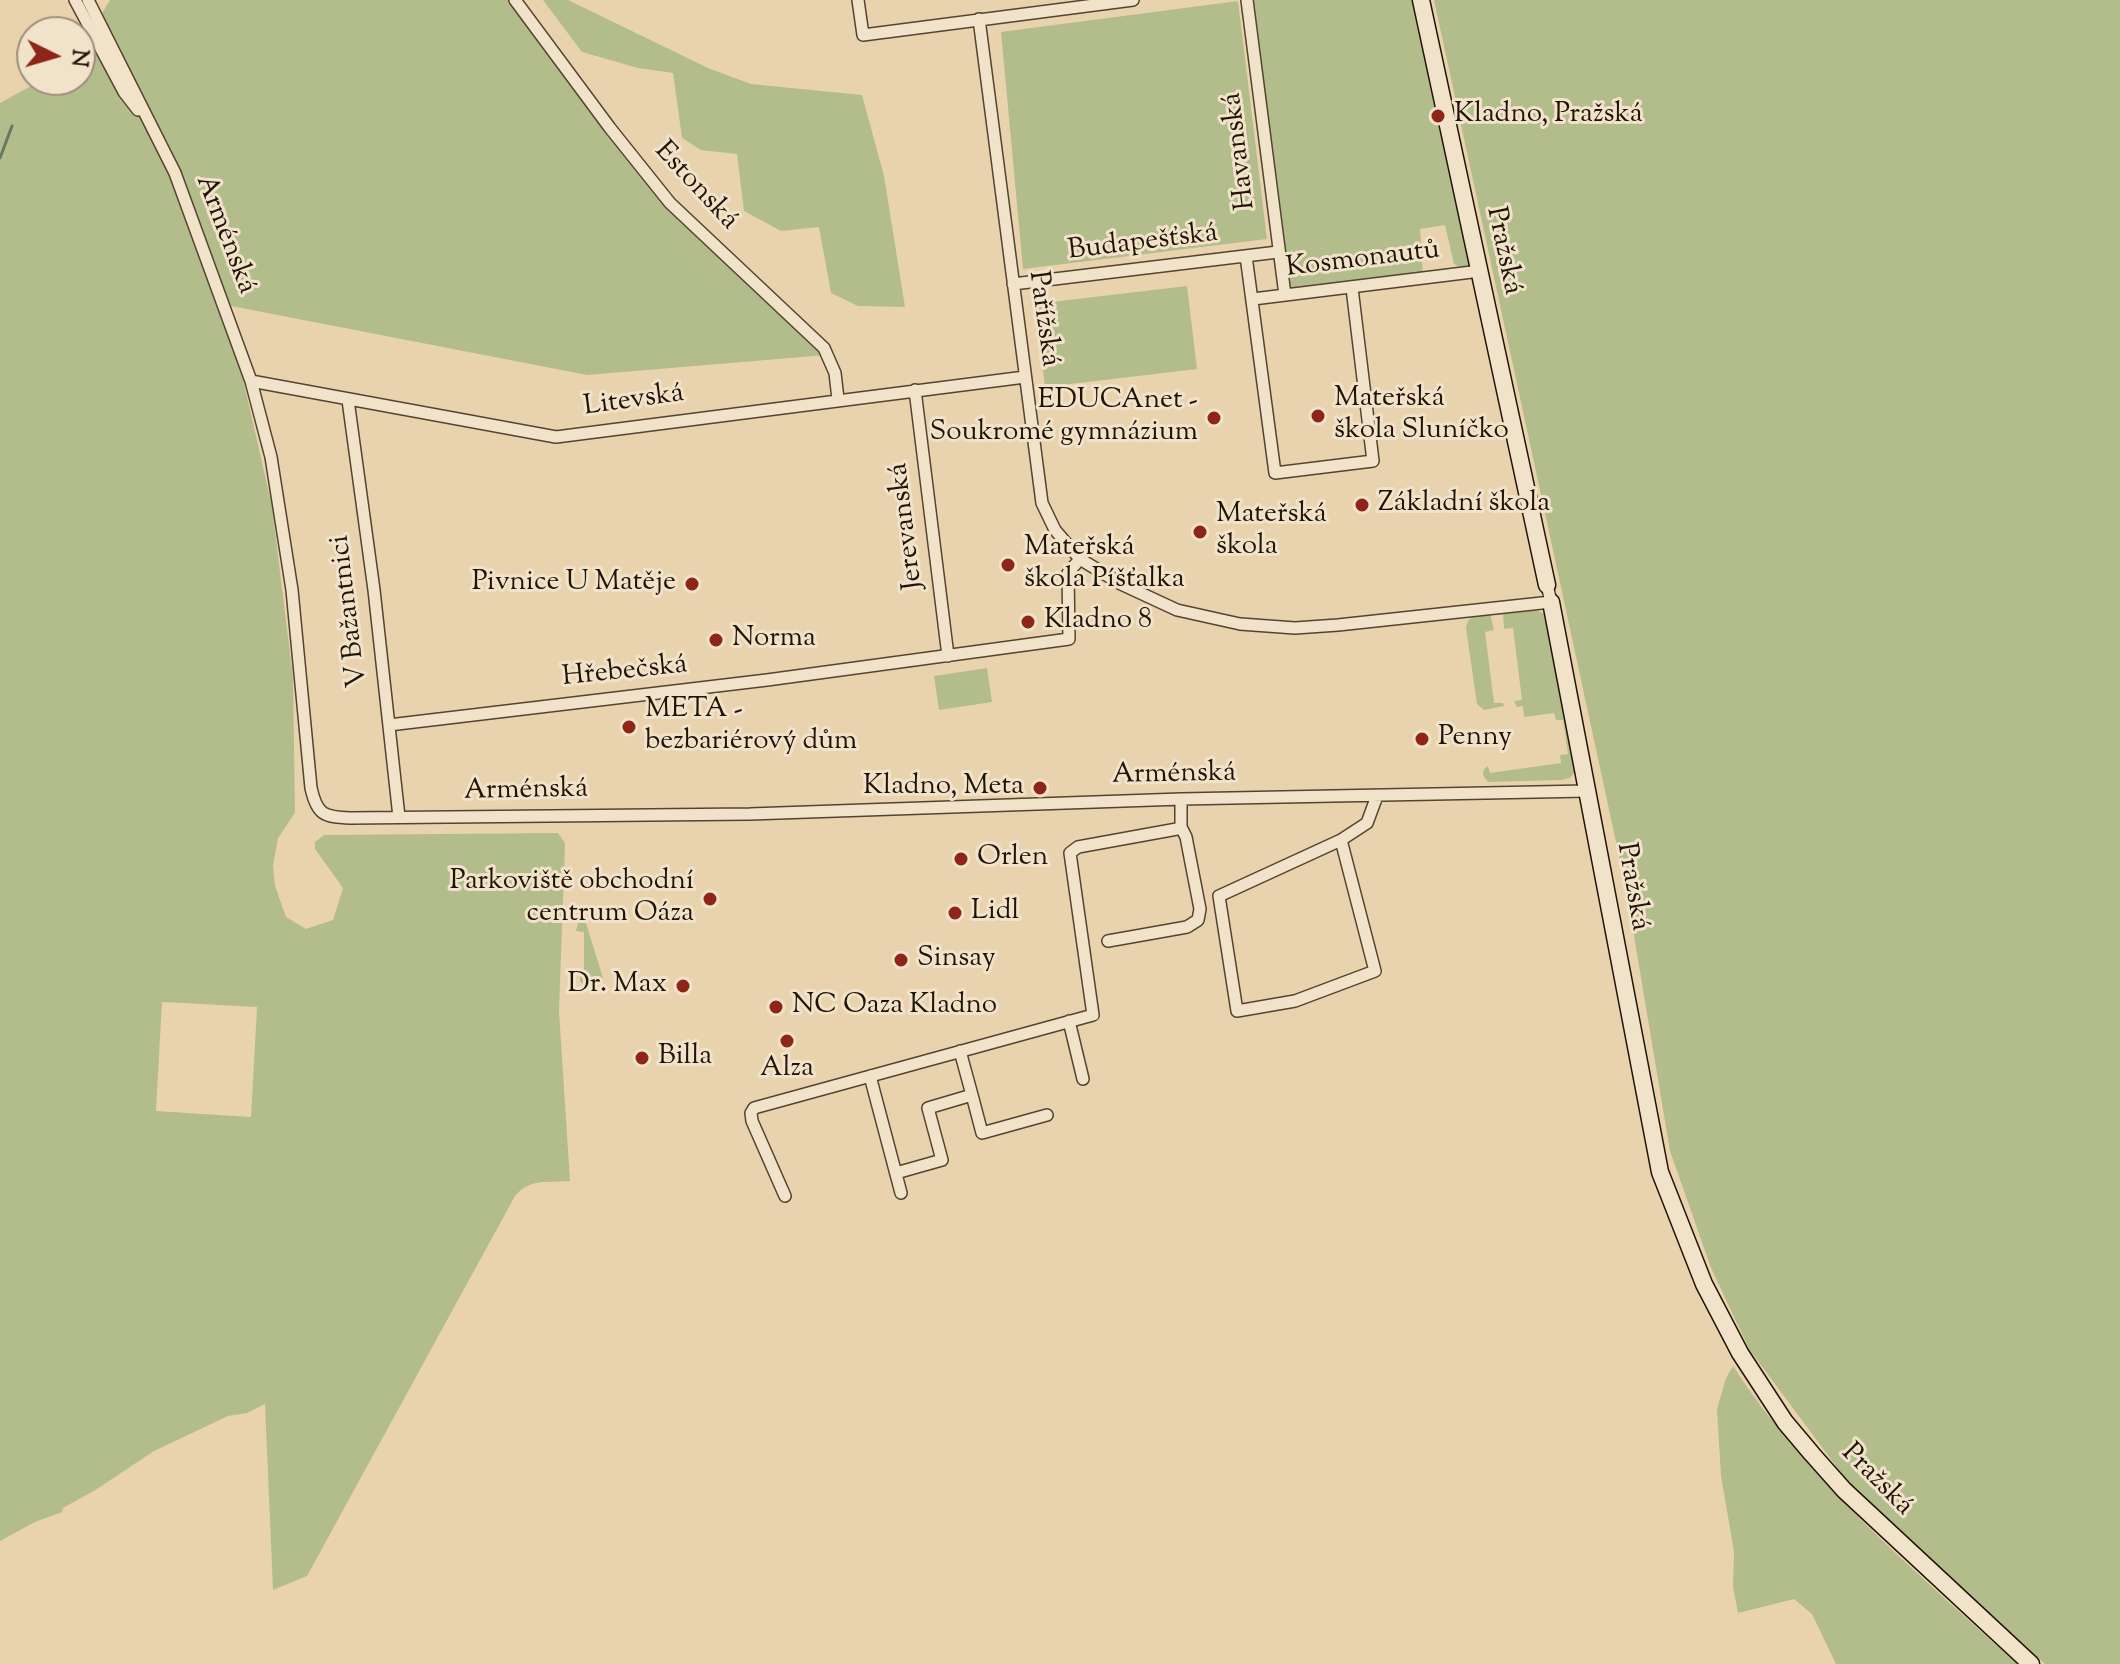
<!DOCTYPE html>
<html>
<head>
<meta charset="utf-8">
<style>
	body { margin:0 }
	#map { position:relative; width:2120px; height:1664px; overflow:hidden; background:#e9d3ae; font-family:"Sorts Mill Goudy",serif }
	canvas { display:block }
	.north { position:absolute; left:16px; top:16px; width:80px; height:80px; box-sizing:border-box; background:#f1e2ca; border:2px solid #9e907b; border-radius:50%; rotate:95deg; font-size:22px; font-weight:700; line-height:32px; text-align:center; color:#221405 }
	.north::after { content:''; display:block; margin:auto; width:28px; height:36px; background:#8f2418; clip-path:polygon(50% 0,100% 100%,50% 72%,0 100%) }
</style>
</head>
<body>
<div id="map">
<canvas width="2120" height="1664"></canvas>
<div class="north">N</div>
</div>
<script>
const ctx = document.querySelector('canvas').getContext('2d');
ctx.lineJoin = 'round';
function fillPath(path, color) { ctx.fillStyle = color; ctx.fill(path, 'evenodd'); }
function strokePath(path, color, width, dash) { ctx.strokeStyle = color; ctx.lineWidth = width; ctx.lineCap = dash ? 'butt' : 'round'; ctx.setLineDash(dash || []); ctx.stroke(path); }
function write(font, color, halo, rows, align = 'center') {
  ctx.font = font + ' "Sorts Mill Goudy",serif'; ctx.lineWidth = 6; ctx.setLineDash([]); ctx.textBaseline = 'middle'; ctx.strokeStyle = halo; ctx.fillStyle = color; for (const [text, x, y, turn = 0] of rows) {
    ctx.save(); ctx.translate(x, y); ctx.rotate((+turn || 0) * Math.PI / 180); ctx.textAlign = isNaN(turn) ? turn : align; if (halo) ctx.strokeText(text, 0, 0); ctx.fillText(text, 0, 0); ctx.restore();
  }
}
fillPath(new Path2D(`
	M110,0h402l153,204 161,151 -239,20 -361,-70 46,201 21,172 2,135 -17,25 -5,28 2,20 11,31 20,12 27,-9 10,-32 -28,-39v-7l9,-7 234,-2 7,10 -6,168 11,170c-22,2 -40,-3 -55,15l-208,380 -34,14 -8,-186 -18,9 -19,3 -74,35 -57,38 -34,19 -1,4 -27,10 -35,19v-1438l42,-23h38v-30zM162,1002l95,5 -6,110 -95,-6z
	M543,0h25l140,68 43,16 111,11 22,81 21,131 -47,-1 -27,-13 -12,-66 -38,4 -37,-20 -7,-57 -36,-4 -19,-12 -9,-65 -35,-5 -56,-16z
	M1251,0h163l56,264 -6,6 -10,-6 -9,-39 -25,4 3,45 -129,18 -5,-4z
	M1434,0h686v1664h-75l-195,-179 -101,-136 -38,-81 -41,-117 -44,-263z
	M1238,1l29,238 -244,30 -22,-237z
	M1187,286l10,83 -152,18 -10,-83z
	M1534,609l13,6 7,24 -2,11 1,11 9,20 15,88 -7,9 -9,2 -73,2 -5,-7 1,-6 4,-3 2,7 71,-10 -1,-8 8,-1 -5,-34h-7l-2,-7 -30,4 -1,-11 -6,1 -3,-6 8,-1 -9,-72 -9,1 -1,-17z
	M1490,613l4,17 -9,2 9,71h9l1,3 -20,4 -7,-6 -11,-76c2,-14 12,-13 24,-15z
	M987,668l5,34 -53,8 -5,-34z
	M579,918l6,2 18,58 -3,6 -14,4 -6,-7v-12h4v-37l-8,-1z
	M1733,1366c75,116 183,205 284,298h-181l-24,-50 -18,-15 -56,14 -5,-26 1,-35 -13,-76 -4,-67 9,-31z`), '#b3bd8c');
strokePath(new Path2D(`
	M0,158l12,-32`), '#697766', 3);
const street = new Path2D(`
	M75,0l49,92 14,18
	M88,0l87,173 76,208 20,76 21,133 19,198c6,27 13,29 39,30l400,-4 431,-15 406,-8
	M515,0l95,128 60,75 154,145 11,25 3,26
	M858,0l5,35 270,-35
	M1247,0l38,295
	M979,19l63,484 13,27 25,29 41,25 56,26 63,14 55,4 43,-3 213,-23 -4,-17
	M1246,256l29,217 98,-12 -21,-173
	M1013,284l265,-32
	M1253,299l227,-28
	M251,381l305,56 469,-60
	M915,390l33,266
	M348,400l26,190 25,227
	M389,725l378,-45 302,-41 -1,-66 12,-14
	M1341,840l34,131 -80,30 -58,10 -18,-115 122,-56 26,-17 10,-27
	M1108,941l79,-14 11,-7 2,-11 -14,-72 -5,-10
	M1069,1021l14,58
	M870,1076l31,117
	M972,1095l10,38 65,-18
	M896,1173l46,-13 -14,-52 44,-13 -12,-44
	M785,1196l-33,-75 -1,-8 3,-5 339,-93 -23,-162 8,-6 99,-18 4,-2v-28`);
const secondary = new Path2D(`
	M1421,0l126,585
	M1551,602l109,570 44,112 36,69 45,69 27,32 32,36 187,174`);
strokePath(street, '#54442f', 14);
strokePath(secondary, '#221405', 19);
strokePath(street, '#f1e2ca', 11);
strokePath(secondary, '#f1e2ca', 16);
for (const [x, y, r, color] of [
	[1438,116,8,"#8f2418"],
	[1318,416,8,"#8f2418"],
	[1214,418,8,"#8f2418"],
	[1362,505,8,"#8f2418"],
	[1200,532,8,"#8f2418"],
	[1008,565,8,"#8f2418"],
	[692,584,8,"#8f2418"],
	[1028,622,8,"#8f2418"],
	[716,640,8,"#8f2418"],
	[629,727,8,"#8f2418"],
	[1422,739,8,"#8f2418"],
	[1040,788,8,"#8f2418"],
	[961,859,8,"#8f2418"],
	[710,899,8,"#8f2418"],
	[955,913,8,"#8f2418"],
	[901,960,8,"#8f2418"],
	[683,986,8,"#8f2418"],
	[776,1007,8,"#8f2418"],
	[787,1041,8,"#8f2418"],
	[642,1058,8,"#8f2418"]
]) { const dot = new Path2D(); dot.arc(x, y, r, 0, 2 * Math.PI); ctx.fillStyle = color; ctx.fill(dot); strokePath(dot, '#f1e2ca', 3); }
write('28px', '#221405', '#f1e2ca', [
	["Kladno, Pražská",1454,116],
	["Mateřská",1334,400],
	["škola Sluníčko",1334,432],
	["EDUCAnet -",1198,402,"right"],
	["Soukromé gymnázium",1198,434,"right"],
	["Základní škola",1378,505],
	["Mateřská",1216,516],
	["škola",1216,548],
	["Mateřská",1024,549],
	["škola Píšťalka",1024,581],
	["Pivnice U Matěje",676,584,"right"],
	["Kladno 8",1044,622],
	["Norma",732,640],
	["META -",645,711],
	["bezbariérový dům",645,743],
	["Penny",1438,739],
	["Kladno, Meta",1024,788,"right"],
	["Orlen",977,859],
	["Parkoviště obchodní",694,883,"right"],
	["centrum Oáza",694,915,"right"],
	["Lidl",971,913],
	["Sinsay",917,960],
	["Dr. Max",667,986,"right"],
	["NC Oaza Kladno",792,1007],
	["Billa",658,1058],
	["Alza",787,1070,"center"]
], 'left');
write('28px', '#221405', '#f1e2ca', [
	["Havanská",1241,151,-97],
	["Estonská",695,187,47],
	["Arménská",224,235,69],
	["Budapešťská",1143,244,-7],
	["Pražská",1502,251,78],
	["Kosmonautů",1363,261,-7],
	["Pařížská",1042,319,82],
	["Litevská",634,402,-8],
	["Jerevanská",908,526,-97],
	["V Bažantnici",351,611,-97],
	["Hřebečská",625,673,-6],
	["Arménská",1174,776,-1],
	["Arménská",526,792,-1],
	["Pražská",1631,887,80],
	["Pražská",1876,1481,45]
]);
</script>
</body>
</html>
